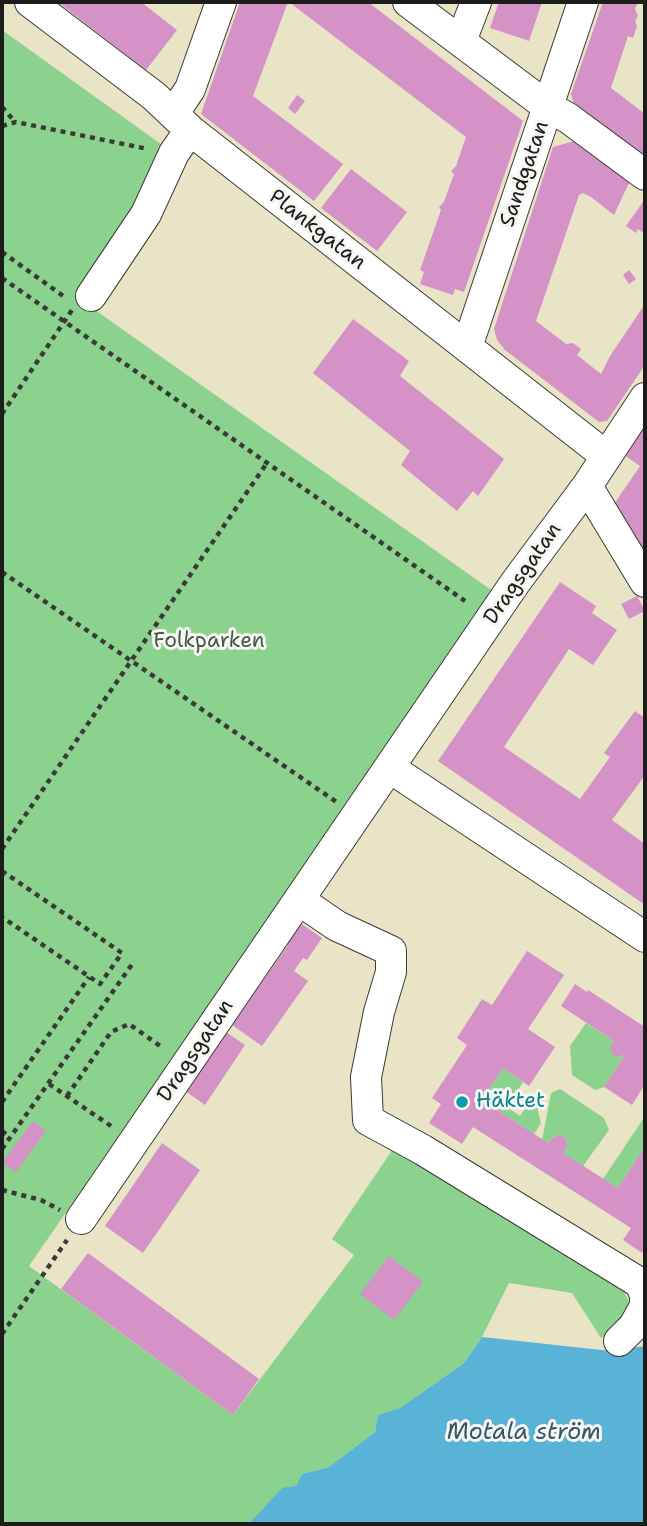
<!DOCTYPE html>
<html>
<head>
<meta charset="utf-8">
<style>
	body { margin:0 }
	#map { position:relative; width:647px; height:1526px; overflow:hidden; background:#e9e4c6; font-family:"Shantell Sans",sans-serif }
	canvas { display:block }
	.frame { position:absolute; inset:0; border:4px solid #1c1c1c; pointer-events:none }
</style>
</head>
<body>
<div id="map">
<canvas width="647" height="1526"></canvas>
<div class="frame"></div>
</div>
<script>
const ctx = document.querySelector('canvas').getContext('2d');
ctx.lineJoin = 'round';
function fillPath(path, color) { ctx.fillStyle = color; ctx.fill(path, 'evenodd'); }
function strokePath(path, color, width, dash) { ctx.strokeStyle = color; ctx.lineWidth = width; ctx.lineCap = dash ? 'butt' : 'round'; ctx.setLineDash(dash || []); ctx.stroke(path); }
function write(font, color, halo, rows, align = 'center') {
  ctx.font = font + ' "Shantell Sans",sans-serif'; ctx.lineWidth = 6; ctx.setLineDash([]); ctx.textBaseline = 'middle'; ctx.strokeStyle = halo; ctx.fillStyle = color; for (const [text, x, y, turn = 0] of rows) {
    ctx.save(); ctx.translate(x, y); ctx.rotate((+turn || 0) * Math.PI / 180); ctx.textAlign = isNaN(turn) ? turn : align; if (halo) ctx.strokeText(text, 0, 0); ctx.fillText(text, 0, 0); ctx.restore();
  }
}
fillPath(new Path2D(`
	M2,30l163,117 -24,52 -60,101 413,292 -465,674 204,149 121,-160 -22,-16 63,-93 223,132 16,35 -33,25 -29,-45 -63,-10 -27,54 -18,26 -64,45 -22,7 -3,17 -46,35 -27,7 -6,12 -47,38h-247z
	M586,1023l28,18 -1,13 4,3 8,-2 -21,32 -9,3 -23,-15 -2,-29z
	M503,1068l20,14 -16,25 13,9 14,-21 7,28 -7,11 -52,-34z
	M560,1089l44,29 5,12 -26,36 -20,-13 5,-7 -2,-7 -6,-4 -7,2 -5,6 -6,-3 9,-47z
	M645,1116v30l-27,42 -15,-9z`), '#8ad28d');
fillPath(new Path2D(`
	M482,1337l129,14 34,-5v178h-396l33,-36 14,-2 6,-12 27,-7 46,-35 3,-17 22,-7 64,-45z`), '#58b3d6');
fillPath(new Path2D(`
	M58,2h83l36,28 -31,40z
	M240,2h48l-35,94 90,68 -29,37 -113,-87z
	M289,2h79l155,119 -59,171 -9,-3 -2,6 -33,-11 4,-12 -4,-2 21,-60 -2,-3 5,-5 10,-28 -3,-3 5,-5 10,-29z
	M499,2h43l-13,39 -39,-13z
	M603,2h35l-3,7 3,7 -3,5 2,5 -4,12 -5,-2 -17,52 34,26v44l-71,-54 -3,-10z
	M297,95l8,6 -10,13 -7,-6z
	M574,141l56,40 -16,34 -23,-18 -8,-4 -4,2 -43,126 30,23 7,-1 8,6 -4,6 24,19 9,-18 35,-52v61l-38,56 -8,1 -94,-72 -8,-10 -3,-11 59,-182z
	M351,169l56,43 -30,39 -56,-43z
	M645,199v35l-7,-5 -2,4 -10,-7z
	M629,270l7,9 -7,5 -6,-9z
	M353,319l56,42 -9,15 104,83 -26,37 -5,-5 -16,20 -56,-46 9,-14 -97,-78z
	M645,414v156l-37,-57 32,-47 -20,-14z
	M560,582l36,24 -4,7 25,17 -24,35 -24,-16 -65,98 76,52 30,-42 -6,-4 31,-42 10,7v62l-2,-2 -31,42 33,24v61l-207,-144z
	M637,596l8,15 -16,8 -8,-15z
	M296,920l26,18 -15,22 -4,-2 -9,13 14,10 -46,65 -30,-21 56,-80 -7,-4z
	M527,951l37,24 -36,54 27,18 -26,39 -26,-18 -21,32 66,43 5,-6 7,-2 6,4 2,7 -5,7 55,35 27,-42v101l-3,6 -19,-13 8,-12 -158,-101 -11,17 -33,-21 12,-19 -9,-6 35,-53 -10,-7 25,-39 10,6z
	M575,984l12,8 1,-2 57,37v57l-13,21 -28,-18 21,-32 -8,2 -5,-3 -1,-8 3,-5 -53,-35z
	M226,1032l19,13 -40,60 -20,-14z
	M33,1121l13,10 -30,41 -14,-9z
	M162,1143l38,27 -57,83 -38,-27z
	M88,1253l171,126 -26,36 -172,-126z
	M389,1256l34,26 -29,38 -34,-26z`), '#d492c7');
const minor = new Path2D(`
	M30,2l124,94 36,34 416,326
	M408,2l140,105 20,11 77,57
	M461,41l15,-39
	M174,113l16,-24 31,-87
	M91,296l55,-82 28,-61 16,-23
	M467,347l116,-345
	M587,486l58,96
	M390,768l255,169
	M299,900l38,26 54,25v21l-12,40 -13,65 2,43 55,30 217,133 5,12v10
	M81,1219l434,-636 72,-97 58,-88
	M619,1341l15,-15 11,-20`);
strokePath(minor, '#3b3a36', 32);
strokePath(new Path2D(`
	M2,107l13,15
	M2,126l14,-4 132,27
	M2,252l64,46
	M2,278l463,323
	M2,414l70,-104
	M2,572l336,231
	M2,849l265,-386
	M2,871l120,82 -22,31 -98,-67
	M49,1084l62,42
	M67,1096l44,-64 18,-8 34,24
	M2,1102l87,-125
	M2,1131l8,6
	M2,1149l131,-186
	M2,1190l39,10 19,10
	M2,1334l65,-94`), '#3b3a36', 4.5, [5, 5]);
strokePath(minor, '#fff', 30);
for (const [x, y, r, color] of [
	[462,1102,7,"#0f9aa8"]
]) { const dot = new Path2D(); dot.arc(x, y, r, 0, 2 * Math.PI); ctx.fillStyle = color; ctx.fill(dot); strokePath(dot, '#f6f6f2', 2.5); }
write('21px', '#1c1c1c', '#f6f6f2', [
	["Sandgatan",525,174,-71],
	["Plankgatan",317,230,38],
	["Dragsgatan",523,574,-55],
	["Dragsgatan",196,1051,-56]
]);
write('21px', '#425c44', '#f6f6f2', [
	["Folkparken",209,642]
]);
write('21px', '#0d838f', '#f6f6f2', [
	["Häktet",476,1102]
], 'left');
write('italic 23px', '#345866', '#f6f6f2', [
	["Motala ström",524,1433]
]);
</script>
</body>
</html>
